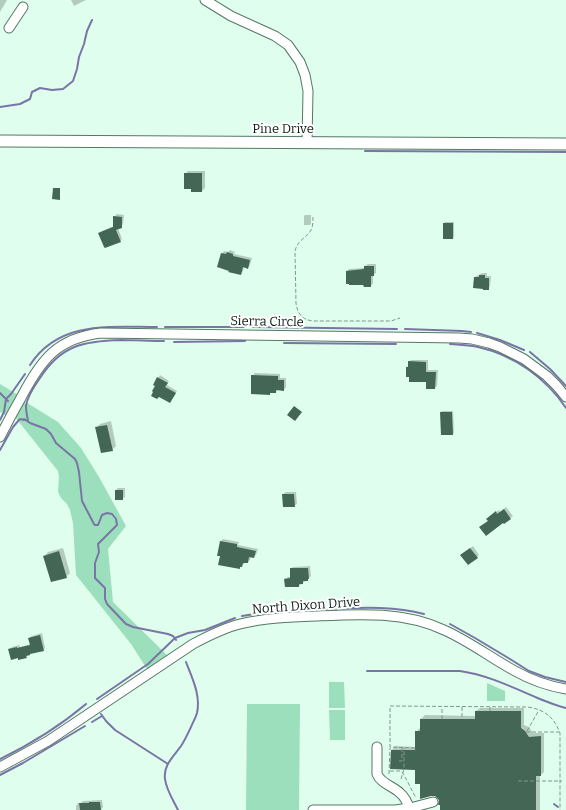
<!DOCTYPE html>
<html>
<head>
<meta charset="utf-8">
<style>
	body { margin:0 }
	canvas { display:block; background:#dffeed }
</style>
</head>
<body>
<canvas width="566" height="810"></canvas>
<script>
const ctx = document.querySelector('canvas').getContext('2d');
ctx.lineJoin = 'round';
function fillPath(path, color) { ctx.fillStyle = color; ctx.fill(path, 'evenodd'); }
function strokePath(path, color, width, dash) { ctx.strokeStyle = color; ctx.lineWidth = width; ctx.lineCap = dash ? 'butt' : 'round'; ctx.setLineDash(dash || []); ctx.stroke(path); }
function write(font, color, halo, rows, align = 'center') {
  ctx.font = font + ' Bitter,serif'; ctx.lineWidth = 4; ctx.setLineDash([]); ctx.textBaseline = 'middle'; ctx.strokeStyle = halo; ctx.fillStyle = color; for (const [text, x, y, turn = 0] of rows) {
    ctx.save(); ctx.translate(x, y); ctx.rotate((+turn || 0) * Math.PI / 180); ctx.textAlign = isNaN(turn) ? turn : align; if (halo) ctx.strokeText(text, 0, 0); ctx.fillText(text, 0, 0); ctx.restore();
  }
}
fillPath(new Path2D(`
	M0,384l18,11 -11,21 -7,-4z
	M24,401l34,21 23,26 18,29 27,49 -18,23 5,53 55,54 -21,13 -16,-25 -55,-69 -3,-52 -3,-13 -3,-6 -6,-6 -3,-6 1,-15 -1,-6 -43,-54z
	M329,682h15l1,26h-16z
	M487,683l18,8v10h-18z
	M247,704h53l-1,106h-53z
	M329,710h16v30h-15z`), '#9cdfbc');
fillPath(new Path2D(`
	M0,0h7l-7,12z
	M71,0h15l-12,6z
	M188,171h17v17l-3,3 -10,-3 -7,-14z
	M117,214l7,1 -1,9 -5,4 4,11 -2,2 -20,-8 2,-2 12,-5v-9z
	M305,215h6v9l-1,1h-6v-9z
	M445,222h9v15l-1,1 -9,-15z
	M230,250l5,2 -1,2 18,4 -2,7 -2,3 -4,-1 -1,4 -2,3 -19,-20 2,-3 4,1z
	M368,264h8v9l-3,2v8l-2,3 -24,-15 2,-2 16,-1v-2z
	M482,273h5v3h4l-1,10 -2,3 -13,-12z
	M411,360h17v10h10l-1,16 -2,2h-8v-7l-20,-5v-9l2,-2v-3z
	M255,373l25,1v4h6v9l-2,3h-6l-2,2h-5l-2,2 -17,-18z
	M160,375l9,6 -2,4 10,6 -7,11 -12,-24z
	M442,411h11l1,22 -1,1 -12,-22z
	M111,421l5,25 -4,4 -15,-23 3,-3z
	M118,488h7v9l-3,2 -6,-9z
	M286,492h10l1,12 -3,2 -11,-12z
	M506,507l7,9 -9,6 -21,3 6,-5 1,-3 9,-7 1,2z
	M223,539l16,3 -1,3 20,4 -2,6 -2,2 -3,-1 -1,4 -3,2h-2l-1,2 -5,4 -18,-12v-15z
	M473,546l6,9 -2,2 -13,-4z
	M63,548l7,25 -4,4 -21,-21 3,-4z
	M310,566l1,10 -4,4 -8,6 -14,-7 3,-2h3v-8l2,-2z
	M42,633l3,15 -2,2 -12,3 -5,4 -17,-8 3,-2 7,-2 1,2 11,-3 -2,-6 3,-2z
	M480,708h44v17l5,2 4,6h11v39l-4,4v34h-99l-1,-9 -2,-4 -17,-14 -5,-14 -24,-19 3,-4 21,1v-15l4,-4h1v-9l4,-4 51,1v-5z
	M102,800l1,7 -2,3h-25v-4l2,-3h3l2,-2z`), '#0003');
strokePath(new Path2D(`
	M0,107l20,-3 10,-5 2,-7 8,-4 12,2 11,-1 10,-8 4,-12 2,-12 5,-13 3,-13 5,-11
	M365,151l201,1
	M165,327h79
	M253,327l144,2
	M405,329l57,2 9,1
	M477,333l23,7 24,10
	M174,342l71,-1
	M284,343l112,1
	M450,344c9,1 19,1 28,3 36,8 68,31 88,61
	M530,352l20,17 16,17
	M30,365c29,-45 81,-38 127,-38
	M0,393l8,8
	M24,419l6,4 16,6 5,5 5,9 19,16 2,4 2,9 3,29 12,23 1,1h3l4,-10 5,-2 5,1 4,5 1,6 -19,19 1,8 -4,11v15l10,10v11l2,5 19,20 7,3 35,7 5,2 3,4
	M0,420l4,-8 2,-13 5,-5 14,-20
	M28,421c-1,-5 -2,-10 -2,-15 1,-8 9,-21 14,-28 21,-33 44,-37 81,-38 14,0 29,1 43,1
	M0,450l13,-23 6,-7 1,-1 4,1
	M321,609c35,-1 70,-4 103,5
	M296,610l15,-1
	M242,616l25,-4 19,-1
	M450,624l25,14 35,21 19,12 16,6 21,5
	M367,671h93c28,4 54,17 80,28 8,3 17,7 26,9
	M97,699l51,-35 27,-26 13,-5 17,-3 30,-12
	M101,714l5,7 9,9 53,34
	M92,722l10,-6
	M0,759c31,-15 60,-33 86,-55
	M0,775l23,-12 62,-37
	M554,804l4,3
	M178,810c-5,-10 -12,-21 -13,-31 -2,-14 9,-23 16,-33 4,-6 7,-13 10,-19 2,-5 5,-10 6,-14 4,-18 -5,-35 -11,-51`), '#7a75a6', 2);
fillPath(new Path2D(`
	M184,173h18v19h-11v-3h-7z
	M53,188h7v12l-8,-1z
	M113,216l9,1v11l-6,2 5,12 -16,6 -1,-1 -6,-14 15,-6z
	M443,223h10v16h-10z
	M227,252l6,2v2l17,4 -2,9 -5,-2 -2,8 -13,-3 1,-1 -12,-4 4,-14 5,1z
	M364,266h10v10h-3v11h-7l-1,-2h-14v-1h-3v-13l18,-2z
	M479,275h6v3h4v12h-6v-1l-10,-1 1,-11h5z
	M408,361l18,1v10h10l-1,17h-9v-7h-17v-5h-3v-10h2z
	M251,375l27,1v4h6v11l-8,-1v3h-6v2l-19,-1z
	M157,377l11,6 -3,4 11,6 -6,10 -11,-6 -2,2 -6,-3 2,-4 -1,-1 3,-5 -2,-1z
	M294,406l8,6 -7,9 -8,-6z
	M440,412h12l1,23h-12z
	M107,425l6,26 -12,2 -6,-26z
	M115,490h8v10h-8z
	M282,494h12l1,13h-12z
	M504,509l7,10 -7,5 -1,-1 -17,13 -7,-9 9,-6 -2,-2 10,-8 1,3z
	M220,541l17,3v3l19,4 -2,7 -5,-1 -1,6h-5l-1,4h-2v2l-22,-4 2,-9h-3z
	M470,548l8,10 -10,7 -8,-10z
	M59,551l8,27 -16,4 -8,-26z
	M290,568h18l1,11h-1v2h-5v3h-4v3h-14l-1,-8 6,-1z
	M40,635l4,16 -14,3v1l-4,1 1,2 -9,2v-2l-7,2 -3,-11 9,-2v1l13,-3 -2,-7z
	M475,711h46v17l4,3 4,6 12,-1v40h-5v34h-96v-5h-2l1,-5 -4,-4h-4l-11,3v-15h-5v-14l-25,-1 1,-19h24v-19h5v-12h55z
	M89,802h11l1,8h-21l-1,-7h10z`), '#465');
const minor = new Path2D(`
	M205,0l26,16 44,20 13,9 12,17 5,13 3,16 -1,52
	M9,28l14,-21
	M0,437c7,-14 14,-27 22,-41 19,-36 35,-58 79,-63l286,4 72,1 13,1 17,4 11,4 24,12 23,17 10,10 9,11
	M377,747v27c4,10 16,12 23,19 5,4 8,11 10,17
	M0,767l26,-14 22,-12 145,-97c15,-8 31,-16 47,-20 25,-6 50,-7 76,-8 42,-2 88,-5 128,14 25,11 47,28 71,41 16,9 33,15 51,18
	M313,810h82l15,-2 23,-6`);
const major = new Path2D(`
	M0,141l566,3`);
strokePath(minor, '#557866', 11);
strokePath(major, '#557866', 13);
strokePath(new Path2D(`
	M313,217c0,4 0,10 -2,13 -5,9 -13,9 -16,21l1,52c1,10 6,17 17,18h78l9,-3
	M462,707v12
	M490,711v-5
	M442,719v-12
	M527,731l12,-21
	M526,732h33
	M415,748l-25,-1v-41l137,1c17,2 27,10 33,26v77
	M399,761h3v-13
	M390,771h10l3,2 13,25
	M389,774l1,-26
	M401,779l3,-10v-21
	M518,781h44`), '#80978a', 1, [4, 2]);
strokePath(minor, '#fff', 9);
strokePath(major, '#fff', 11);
write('13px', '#101e17', '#fff', [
	["Pine Drive",283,129],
	["Sierra Circle",267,322,1],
	["North Dixon Drive",306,606,-4]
]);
</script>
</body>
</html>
